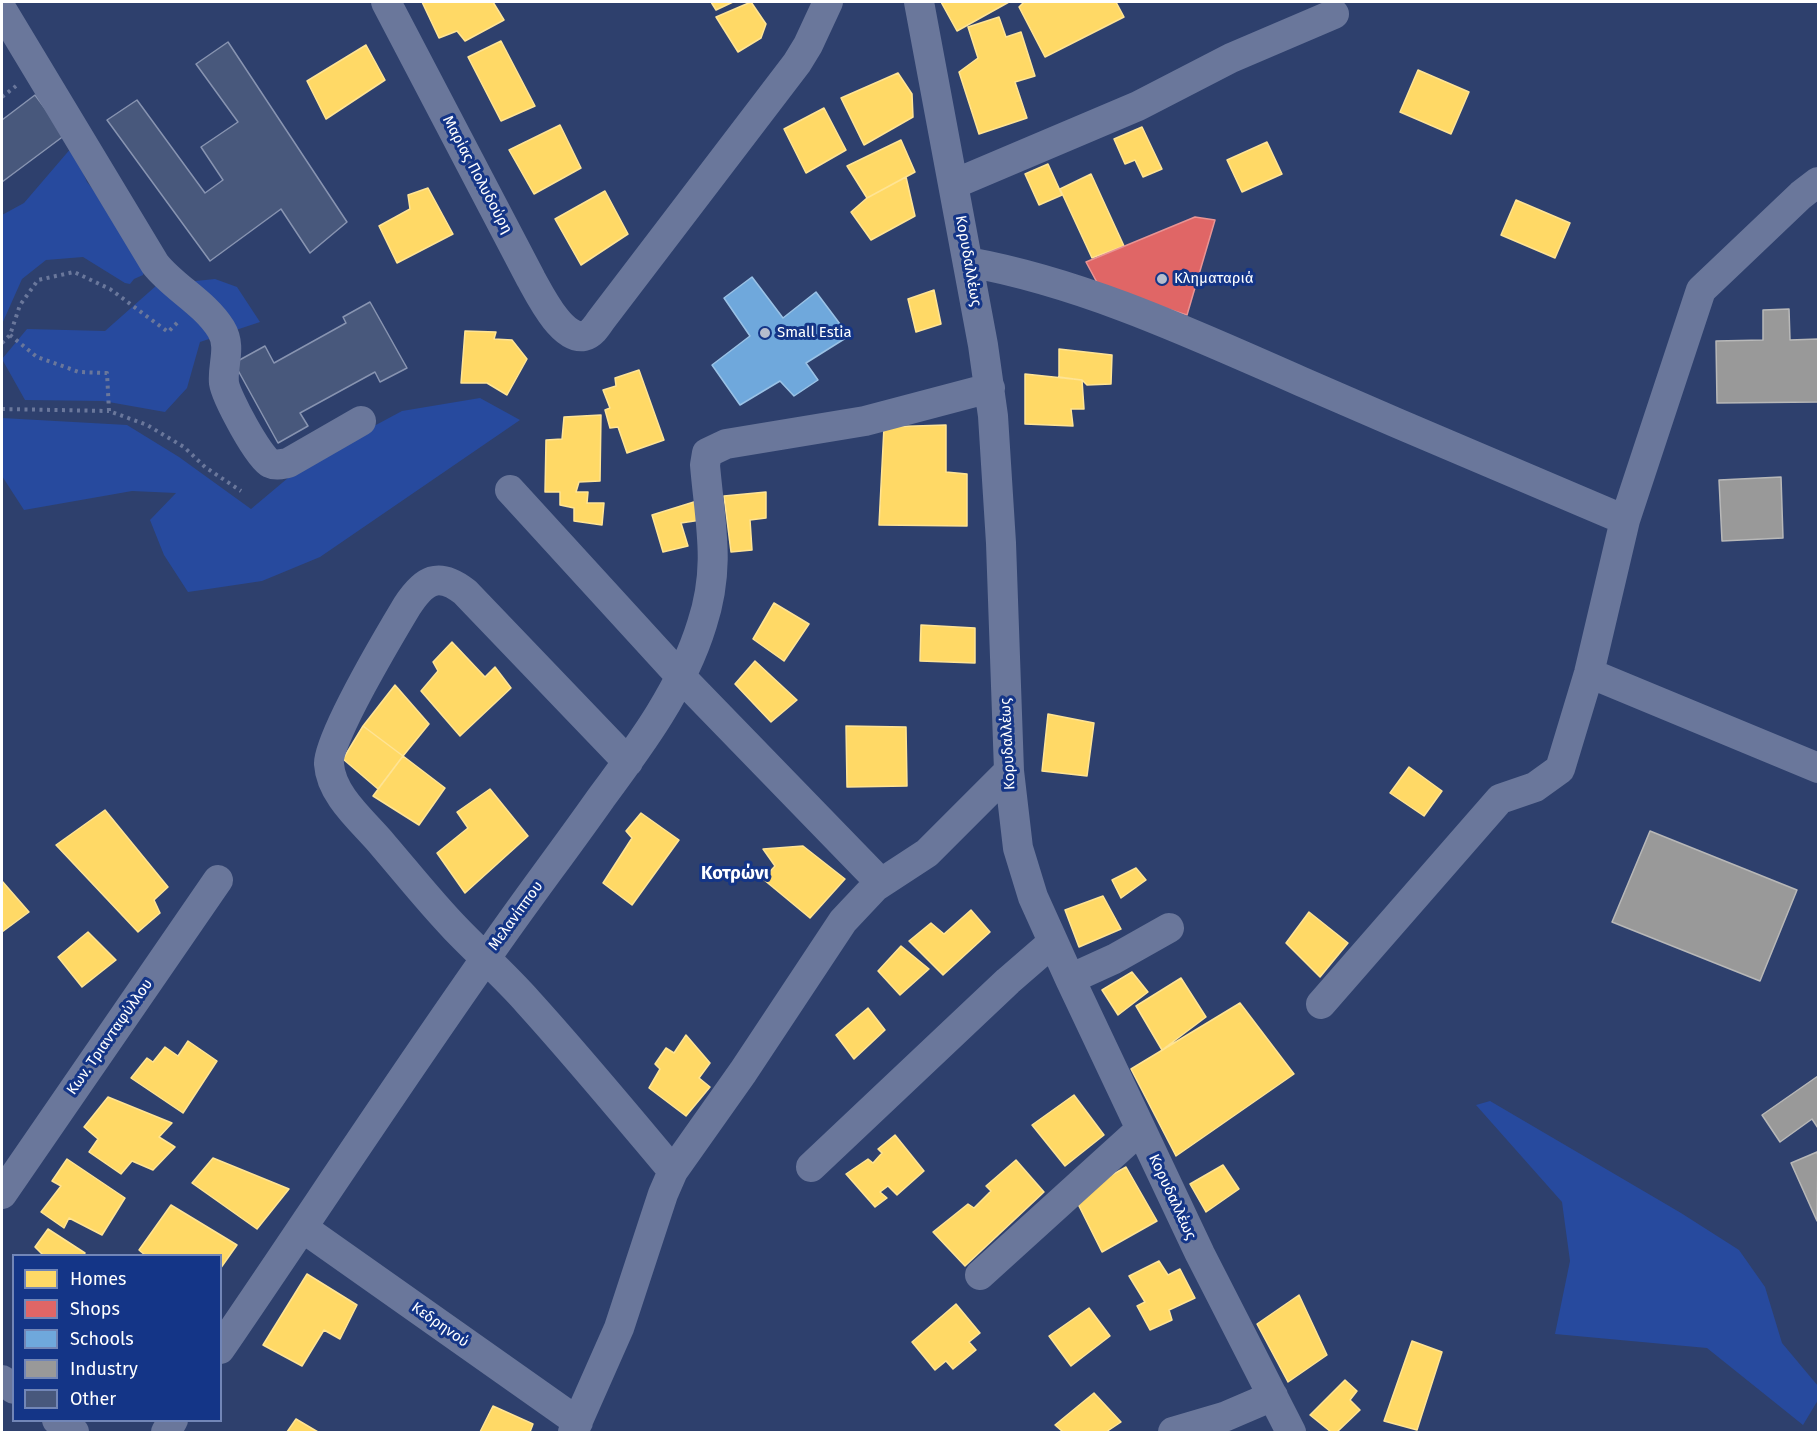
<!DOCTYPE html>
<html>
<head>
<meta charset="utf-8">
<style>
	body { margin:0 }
	#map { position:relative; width:1820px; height:1434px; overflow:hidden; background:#2e406d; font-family:"Fira Sans",sans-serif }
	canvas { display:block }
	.frame { position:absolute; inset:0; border:3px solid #fff; pointer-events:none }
	.legend { position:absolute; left:12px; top:1254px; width:210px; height:168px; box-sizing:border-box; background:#143587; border:2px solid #7286b7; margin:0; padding:8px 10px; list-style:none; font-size:18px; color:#fff }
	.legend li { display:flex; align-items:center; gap:12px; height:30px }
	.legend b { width:30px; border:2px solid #7286b7 }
</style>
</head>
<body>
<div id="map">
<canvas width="1820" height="1434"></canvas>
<div class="frame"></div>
<ul class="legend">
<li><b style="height:16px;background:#ffd966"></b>Homes</li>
<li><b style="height:16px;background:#e06666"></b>Shops</li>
<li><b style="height:16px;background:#6fa8dc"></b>Schools</li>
<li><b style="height:16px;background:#999"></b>Industry</li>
<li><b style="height:16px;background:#48587c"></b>Other</li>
</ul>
</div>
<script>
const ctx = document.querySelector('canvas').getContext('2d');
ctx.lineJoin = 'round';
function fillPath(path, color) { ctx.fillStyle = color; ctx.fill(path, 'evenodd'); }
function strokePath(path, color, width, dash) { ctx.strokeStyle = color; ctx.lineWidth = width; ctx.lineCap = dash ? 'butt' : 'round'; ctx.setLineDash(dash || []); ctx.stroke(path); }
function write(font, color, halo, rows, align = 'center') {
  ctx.font = font + ' "Fira Sans",sans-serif'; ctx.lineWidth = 6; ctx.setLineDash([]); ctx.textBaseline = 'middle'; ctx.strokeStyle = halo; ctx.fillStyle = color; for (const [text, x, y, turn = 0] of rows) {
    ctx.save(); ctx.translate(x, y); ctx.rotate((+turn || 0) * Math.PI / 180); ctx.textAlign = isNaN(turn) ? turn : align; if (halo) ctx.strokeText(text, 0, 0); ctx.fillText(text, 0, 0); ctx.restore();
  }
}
fillPath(new Path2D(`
	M72,147l15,35 18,22 40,58 -2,13 -9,4 -4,5 -5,-1 -42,-26 -37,3 -24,19 -20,45v-109l22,-12z
	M215,279l22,8 23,35 -60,20 -13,46 -22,24 -62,-11 -78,-1 -23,-41 25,-30 78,2 52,-46z
	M480,398l40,22 -200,137 -58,24 -74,11 -24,-37 -14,-35 26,-27 -44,-2 -108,19 -22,-34v-58l125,7 52,32 72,52 56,-47 95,-51z
	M1490,1101l191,112 58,37 26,37 17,56 36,43v14l-15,25 -96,-77 -152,-14 15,-73 -8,-59 -86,-97z`), '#274a9e');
const homes = new Path2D(`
	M422,2h71l11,18 -39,21 -8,-10 -18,7z
	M711,2h22l-17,8z
	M751,2l15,22 -5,14 -23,14 -22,-35z
	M941,2h68l-52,29z
	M1024,2h92l8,15 -79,40 -26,-50z
	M999,17l7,20 15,-5 14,44 -20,6 12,36 -48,16 -20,-62 19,-14 -10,-31z
	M501,41l34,65 -34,15 -33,-64z
	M366,45l19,35 -59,39 -19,-38z
	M1418,70l51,22 -18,42 -51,-22z
	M898,73l14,21 1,23 -49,28 -23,-47z
	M824,108l22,42 -40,23 -22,-44z
	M560,125l21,43 -47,26 -25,-44z
	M1142,127l20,42 -19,8 -8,-17 -10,4 -11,-25z
	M901,140l14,32 -48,26 -20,-32z
	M1267,142l15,32 -40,18 -15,-32z
	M1048,164l14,31 -23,10 -14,-31z
	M1091,174l33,72 -32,12 -32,-69z
	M906,177l9,39 -44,24 -20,-28 16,-14z
	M428,188l25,46 -56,29 -18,-37 31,-17 -2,-14z
	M605,191l23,43 -47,31 -26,-46z
	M1516,200l54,23 -15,35 -54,-23z
	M934,290l7,34 -25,8 -8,-33z
	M465,331l31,1 -2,7 18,1 15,19 -20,36 -20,-12h-26z
	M1059,349l53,6 -1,29 -24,1 -5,-5 -23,-3z
	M639,370l25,70 -37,13 -9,-26 -8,1 -5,-18 5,-2 -7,-18 13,-4 -1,-8z
	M1025,374l57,6 2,29h-13l2,17 -48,-2z
	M601,415l-1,66 -21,1 -3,10h12l-1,11h17l-2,22 -28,-4v-13l-14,-3v-13h-15l1,-52 16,-1 2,-22z
	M946,425v47l21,2v52l-88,-1 5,-98z
	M766,492v26l-16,2 2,30 -21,2 -7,-56z
	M697,501l4,19 -20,3 7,23 -25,6 -11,-37z
	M774,603l35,21 -25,37 -31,-22z
	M921,625l54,3v35l-55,-2z
	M452,642l33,35 10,-10 16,21 -51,48 -39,-45 17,-20 -5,-9z
	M755,661l42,39 -26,22 -36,-38z
	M395,685l34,39 -26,32 -40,-30z
	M1048,714l46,9 -7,53 -45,-5z
	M363,726l40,30 -25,33 -35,-30z
	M846,726l60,1 1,59 -60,1z
	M403,756l42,32 -26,37 -46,-29z
	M1409,767l33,24 -18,25 -34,-23z
	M490,789l38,47 -63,57 -28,-40 31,-25 -11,-16z
	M105,810l63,77 -14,13 6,13 -22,19 -82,-87z
	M641,813l38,27 -47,65 -29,-22 29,-45 -6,-7z
	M803,846l42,33 -35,39 -47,-39 12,-13 -12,-17z
	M1136,868l10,12 -25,18 -9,-18z
	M2,881l27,31 -27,20z
	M1103,896l18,33 -42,18 -14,-37z
	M971,910l19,22 -47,43 -34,-34 22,-18 13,11z
	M1309,912l39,31 -28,34 -34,-34z
	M88,932l28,28 -34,27 -24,-30z
	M901,946l28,23 -29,26 -22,-24z
	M1132,972l16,20 -30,23 -16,-25z
	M1181,978l25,39 -44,33 -26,-44z
	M1240,1003l54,71 -118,82 -45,-87z
	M868,1008l17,22 -31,29 -18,-24z
	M686,1035l24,28 -11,15 11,9 -24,29 -37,-28 11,-19 -5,-5 11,-16 8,5z
	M188,1041l29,20 -34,52 -52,-35 16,-20 6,4 12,-15 13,9z
	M1074,1095l30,40 -39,31 -33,-41z
	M108,1097l64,26 -13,14 16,10 -22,23 -21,-9 -11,13 -32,-22 9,-13 -14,-12z
	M895,1135l29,36 -27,24 -9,-9 -8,6 7,6 -12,9 -29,-33 22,-15 5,4 9,-10 -4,-4z
	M213,1158l76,31 -32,40 -65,-46z
	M67,1159l58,39 -23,37 -33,-17 -5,10 -23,-16 20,-26 -9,-5z
	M1016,1160l28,32 -79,74 -32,-34 35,-28 6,4 17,-17 -5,-5z
	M1223,1165l16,24 -33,23 -16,-28z
	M1126,1167l31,54 -55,31 -28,-56z
	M171,1205l66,40 -17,24v-13h-74l-7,-6z
	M48,1229l37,24 -2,3h-39l-9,-9z
	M1159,1261l9,14 12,-6 15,29 -26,12 3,10 -22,10 -13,-24 8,-4 -16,-26z
	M307,1274l50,31 -17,34 -16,-9 -22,36 -39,-21z
	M1299,1295l28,60 -39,27 -31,-58z
	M956,1304l24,29 -11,9 7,8 -23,19 -7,-8 -11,9 -23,-28z
	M1089,1308l21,28 -39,30 -22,-30z
	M1412,1341l30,11 -25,78 -33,-9z
	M1345,1380l12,11 -7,9 10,10 -23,22h-6l-21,-17z
	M1094,1393l27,29 -15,10h-43l-8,-7z
	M493,1406l40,18 -3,8h-50z
	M296,1419l22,13h-31z`);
fillPath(homes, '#ffd966');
strokePath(homes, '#ffe494', 1.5);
const shops = new Path2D(`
	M1195,217l20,3 -28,95 -87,-27 -14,-26z`);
fillPath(shops, '#e06666');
strokePath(shops, '#e99494', 1.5);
const schools = new Path2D(`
	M752,277l31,41 33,-26 33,44 -43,27 12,17 -24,16 -14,-15 -40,24 -28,-40 38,-29 -26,-38z`);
fillPath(schools, '#6fa8dc');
strokePath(schools, '#9ac2e6', 1.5);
const industry = new Path2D(`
	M1789,309l1,31 28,-1v63l-101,1 -1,-62 47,-1v-30z
	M1781,477l2,61 -61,3 -3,-61z
	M1650,831l147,59 -37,91 -148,-59z
	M1818,1076v52l-6,-9 -32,23 -18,-27z
	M1817,1152l1,4 -1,65 -26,-58z`);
fillPath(industry, '#999');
strokePath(industry, '#b8b8b8', 1.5);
const building = new Path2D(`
	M228,42l119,180 -37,31 -29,-44 -71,52 -103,-141 30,-20 68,93 18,-13 -22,-33 37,-25 -42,-58z
	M35,95l30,40 -63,47v-62z
	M370,302l37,66 -27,14 -5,-10 -75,41 8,13 -30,17 -44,-80 31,-17 9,17 72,-40 -3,-6z`);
fillPath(building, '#48587c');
strokePath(building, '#8894b1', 1.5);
strokePath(new Path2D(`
	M2,97l14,-11
	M10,335l27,22 42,15 28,1 2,38 38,14 37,22 21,20 36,24
	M2,343l8,-8 10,-30 18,-25 36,-8 36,17 58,43 10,-10
	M2,409l107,2`), '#6a779b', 4, [3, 4.5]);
strokePath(new Path2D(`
	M386,2l145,277c9,16 31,61 53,57 8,-2 13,-10 17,-16l196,-257 11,-18 20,-43
	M919,2l64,343 10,71 8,127 8,228 9,77 15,49 37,82 130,275 91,178
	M2,10l153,254c19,24 49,38 66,65 11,18 1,36 3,54 2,14 35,75 46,80 6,3 12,1 18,0l73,-42
	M954,184l184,-78 93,-48 103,-44
	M968,262c116,21 225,72 332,119 108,47 216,93 325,139
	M510,490l171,187 199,205
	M1589,673l229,95
	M628,762l-163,-170c-27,-21 -41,-12 -58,14 -15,25 -81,135 -78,158 2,32 35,58 54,81 24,28 47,57 72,83 24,25 50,48 73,74 50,55 97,112 145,169
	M1070,979l44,-20 55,-31
	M1321,1004l179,-205 35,-12 25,-18 29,-96 36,-153 76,-230 100,-95 17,-13
	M811,1167l197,-186 45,-39
	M2,1194l216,-314
	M303,1228l275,194
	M980,1275l161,-146
	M220,1349c89,-130 175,-262 266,-391 37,-54 77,-106 115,-160 40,-54 81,-109 101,-174 19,-58 8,-100 3,-159l2,-12 19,-9 139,-23 125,-33
	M2,1380l12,9
	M57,1420l17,12
	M166,1432l7,-12
	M573,1432l46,-104 44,-134 10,-23 70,-99 100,-151 32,-34 52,-34 82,-82
	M1173,1432l51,-15 49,-21`), '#6a779b', 30);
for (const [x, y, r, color] of [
	[1162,279,6,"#b6bccc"],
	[765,333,6,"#b6bccc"]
]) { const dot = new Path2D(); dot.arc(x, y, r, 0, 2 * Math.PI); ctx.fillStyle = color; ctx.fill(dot); strokePath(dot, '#143587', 2); }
write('15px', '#fff', '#143587', [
	["Μαρίας Πολυδούρη",477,175,62],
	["Κορυδαλλέως",968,261,80],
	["Κορυδαλλέως",1008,744,-93],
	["Μελανίππου",516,916,-54],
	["Κων. Τριανταφύλλου",110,1037,-55],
	["Κορυδαλλέως",1172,1197,65],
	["Κεδρηνού",440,1325,35]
]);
write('15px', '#fff', '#143587', [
	["Κληματαριά",1174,279],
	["Small Estia",777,333]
], 'left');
write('bold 18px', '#fff', '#143587', [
	["Κοτρώνι",735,874]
]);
</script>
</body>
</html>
